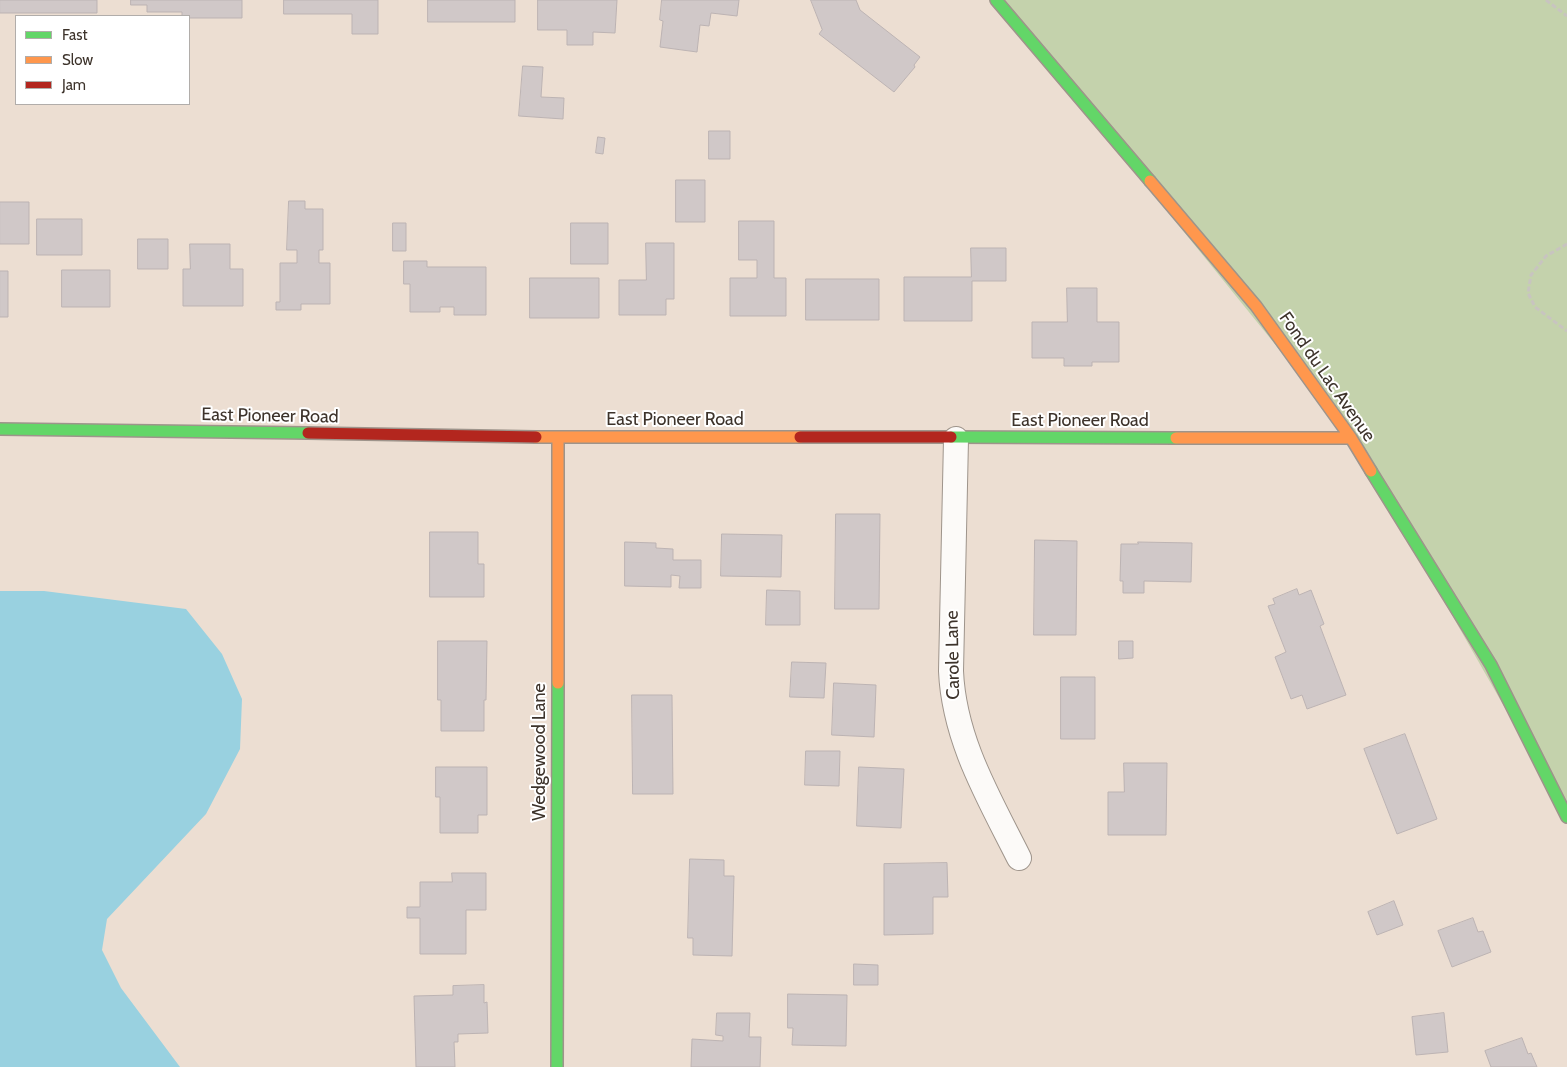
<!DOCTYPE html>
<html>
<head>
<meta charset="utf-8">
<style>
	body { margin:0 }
	#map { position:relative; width:1567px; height:1067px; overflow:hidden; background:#ecded2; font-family:Cabin,sans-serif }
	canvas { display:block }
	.legend { position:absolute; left:15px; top:15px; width:175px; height:90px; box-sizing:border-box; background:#fff; border:1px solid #b1adaa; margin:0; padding:6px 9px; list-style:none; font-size:15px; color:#3d332b }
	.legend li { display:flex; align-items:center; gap:10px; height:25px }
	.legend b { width:25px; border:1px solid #b1adaa }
</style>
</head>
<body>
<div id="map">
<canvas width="1567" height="1067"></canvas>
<ul class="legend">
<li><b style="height:6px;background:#63d668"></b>Fast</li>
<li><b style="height:6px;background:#ff974d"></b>Slow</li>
<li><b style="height:6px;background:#b3261e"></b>Jam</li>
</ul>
</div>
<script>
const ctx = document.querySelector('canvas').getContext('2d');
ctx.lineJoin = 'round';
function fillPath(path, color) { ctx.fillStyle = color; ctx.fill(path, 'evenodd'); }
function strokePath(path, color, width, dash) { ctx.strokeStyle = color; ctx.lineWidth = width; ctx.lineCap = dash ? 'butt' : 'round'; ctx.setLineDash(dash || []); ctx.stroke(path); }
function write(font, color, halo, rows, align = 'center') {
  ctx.font = font + ' Cabin,sans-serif'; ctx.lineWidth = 4; ctx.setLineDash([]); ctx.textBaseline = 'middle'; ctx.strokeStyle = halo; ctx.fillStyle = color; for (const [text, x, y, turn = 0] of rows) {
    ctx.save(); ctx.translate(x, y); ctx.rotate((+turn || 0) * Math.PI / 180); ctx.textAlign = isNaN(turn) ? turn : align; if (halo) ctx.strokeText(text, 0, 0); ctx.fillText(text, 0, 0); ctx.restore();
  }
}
fillPath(new Path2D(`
	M996,0h571v817l-216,-379z`), '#c4d2ac');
fillPath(new Path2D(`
	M0,591h44l142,18 36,45 20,45 -2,50 -34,65 -99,105 -5,31 19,38 59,79h-180z`), '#99d1e0');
const building = new Path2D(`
	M0,0h97v13h-97z
	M131,0h111v18h-53v-2h-7v-4h-35v-7h-16z
	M284,0h94v34h-26v-20h-68z
	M428,0h87v22h-87z
	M538,0h79l-2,33 -22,-1v13h-26v-15h-29z
	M662,0h77l-2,16 -26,-3 -2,13 -9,-1 -3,27 -37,-5 3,-26 -3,-1z
	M811,0h45l4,10 60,47 -6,8 1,2 -21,25 -75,-58 3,-4z
	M523,66l20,1 -2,30 23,1 -1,21 -44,-3z
	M709,131h21v28h-21z
	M598,137l7,1 -2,16 -7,-1z
	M676,180h29v42h-29z
	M289,201h16v8h18v41h-4v13h11v41h-29v6h-25v-8h4v-39h17v-13h-10z
	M0,202h29v42h-29z
	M37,219h45v36h-45z
	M739,221h35v57h12v38h-56v-38h27v-18h-18z
	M393,223h13v28h-13z
	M571,223h37v41h-37z
	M138,239h30v30h-30z
	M646,243h28v56h-8v16h-47v-35h27z
	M190,244h40v25h13v37h-60v-37h7z
	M971,248h35v33h-34v40h-68v-44h67z
	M404,261h23v6h59v48h-32v-8h-14v5h-30v-28h-6z
	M62,270h48v37h-48z
	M0,271h8v46h-8z
	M530,278h69v40h-69z
	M806,279h73v41h-73z
	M1067,288h30v34h22v40h-27v4h-28v-8h-32v-36h35z
	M836,514h44l-1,95h-44z
	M430,532h48v32h6v33h-54z
	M722,534l60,1 -1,42 -60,-1z
	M1035,540l42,1 -1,94h-42z
	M625,542l31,1v5l17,1v11h28v28h-22l1,-12 -9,-1v12l-46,-1z
	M1138,542l54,1 -1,39 -47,-1v12h-21v-12h-3l1,-37h17z
	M1297,589l2,6 12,-5 13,34 -4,2 26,69 -39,14 -5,-14 -11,4 -16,-42 11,-5 -18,-46 7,-2 -2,-5z
	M767,590l33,1v34h-34z
	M438,641h49l-1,59h-2v31h-43v-31h-3z
	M1119,641h14v17l-14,1z
	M792,662l34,1 -2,35 -34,-1z
	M1061,677h34v62h-34z
	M834,683l42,2 -2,52 -42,-2z
	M632,695h40l1,99h-40z
	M1405,734l32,85 -40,15 -33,-85z
	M806,751h34l-1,35 -34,-1z
	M1124,763h43l-1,72h-58v-43h16z
	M436,767h51v48h-9v18h-38v-36h-4z
	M859,767l45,2 -3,59 -44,-2z
	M690,859l34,1v16h10l-2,80 -39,-1v-17h-5z
	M947,863l1,34h-15v37l-49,1v-71z
	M452,873h34v37h-20v44h-46v-36h-13v-11h13v-25h32z
	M1394,901l9,24 -26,10 -9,-23z
	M1473,918l5,14 5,-1 8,21 -39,15 -14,-36z
	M854,964l24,1v20h-24z
	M484,985v18l3,-1 1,31 -30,1v8h-4l1,25h-39l-2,-71 39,-1v-9z
	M788,994l59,1 -1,51 -54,-1 1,-17h-5z
	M717,1013h33l-1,24h12l-1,30h-69l1,-28 31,2v-5l-7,-1z
	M1444,1013l4,39 -32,3 -4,-38z
	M1522,1038l6,16 3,-1 6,14h-46l-6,-16z`);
fillPath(building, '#d0c8c8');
strokePath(building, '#bcb3b3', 1);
const street = new Path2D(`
	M956,439l-5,232c3,69 38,127 68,187`);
const fast = new Path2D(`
	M996,0l154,181
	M0,429l308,4
	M951,437l225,1
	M1371,471l120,194 76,152
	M557,1067l1,-384`);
const slow = new Path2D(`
	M1150,181l106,125 95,132 20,33
	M536,437h264
	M1176,438h175
	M558,683v-246`);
const jam = new Path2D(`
	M308,433l228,4
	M800,437h151`);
strokePath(street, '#9e948b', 26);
strokePath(fast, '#9e948b', 14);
strokePath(slow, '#9e948b', 14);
strokePath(jam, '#9e948b', 14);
strokePath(new Path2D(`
	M1546,0l21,16
	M1567,244l-21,12 -15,19 -3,18 7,14 32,24`), '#c8c4c0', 3, [5, 2.5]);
strokePath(street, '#fcfaf8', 24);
strokePath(fast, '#63d668', 11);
strokePath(slow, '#ff974d', 11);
strokePath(jam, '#b3261e', 11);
write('18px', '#3d332b', '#fff', [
	["Fond du Lac Avenue",1327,377,55],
	["East Pioneer Road",270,416,1],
	["East Pioneer Road",675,420],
	["East Pioneer Road",1080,421],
	["Carole Lane",953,655,-91],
	["Wedgewood Lane",540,752,-90]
]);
</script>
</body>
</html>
